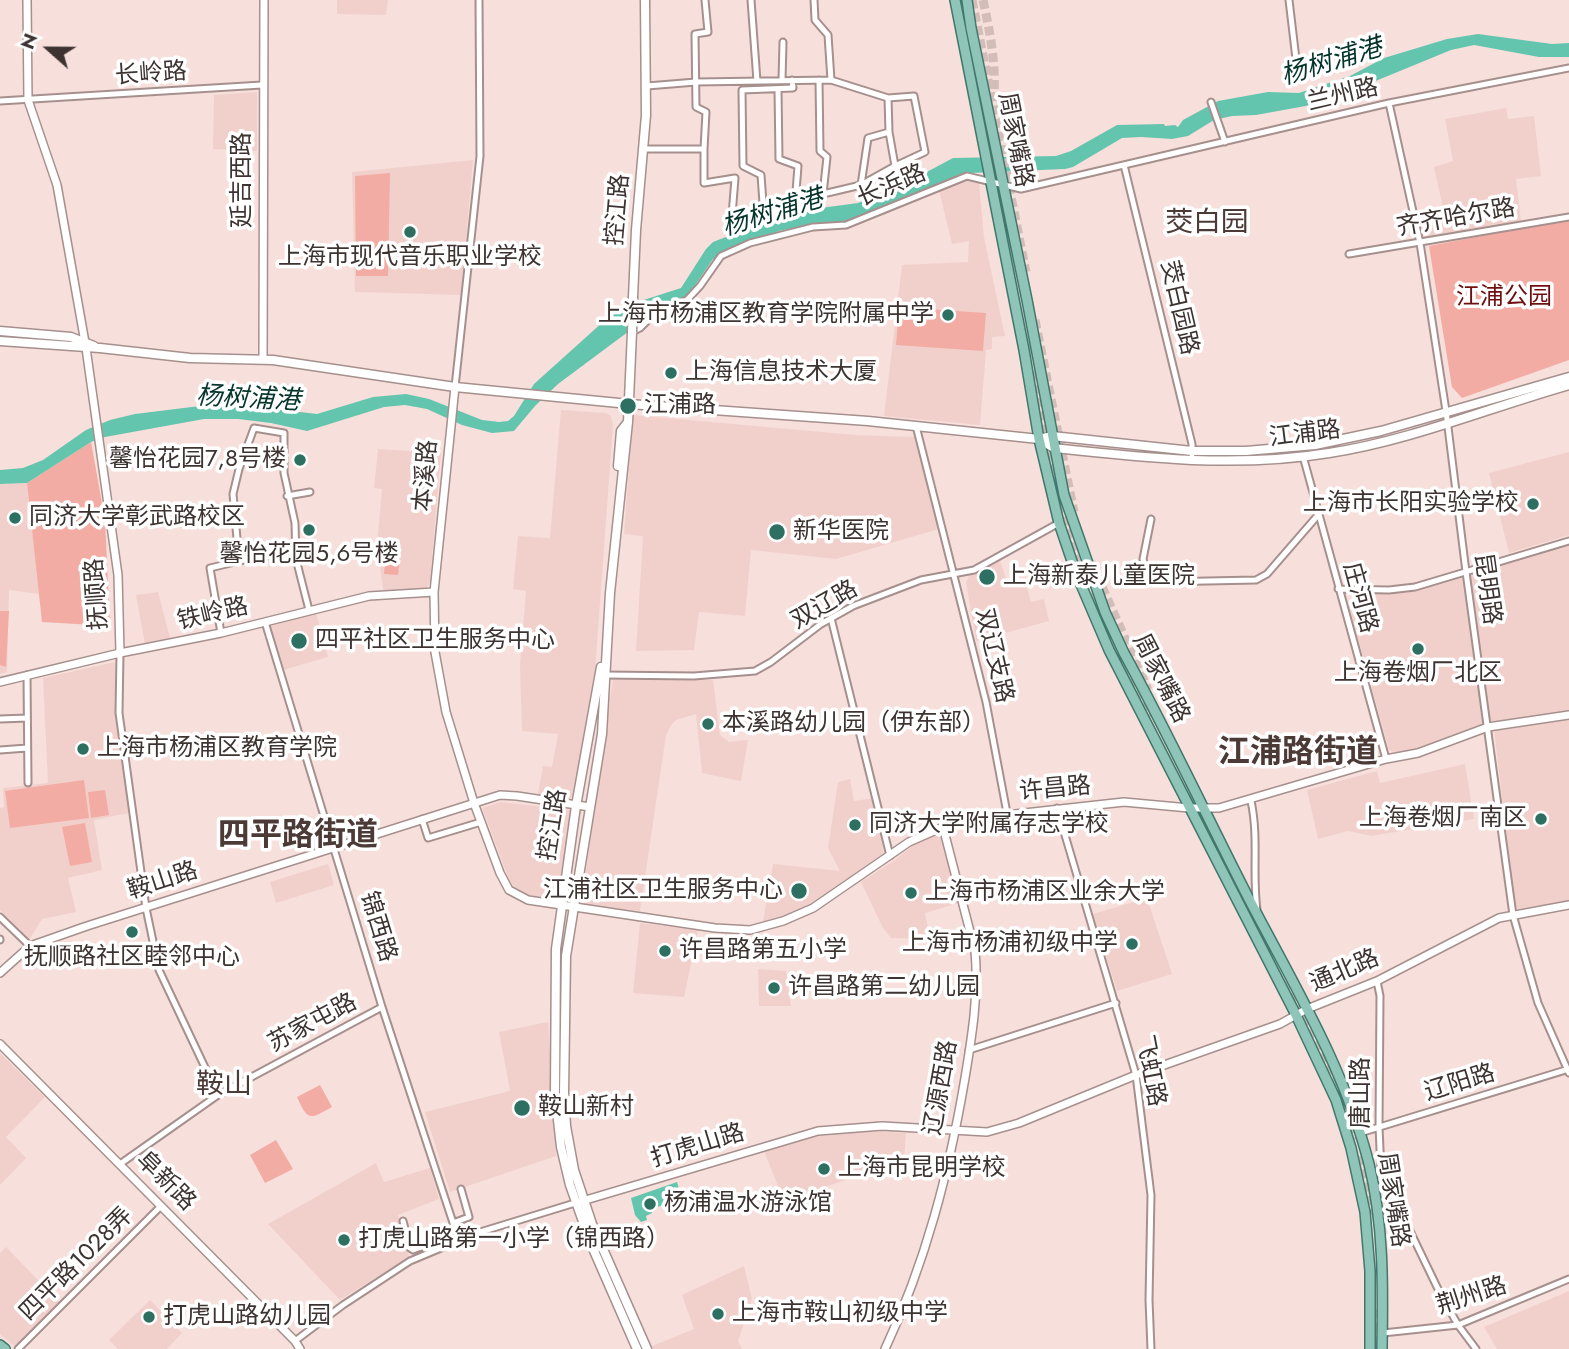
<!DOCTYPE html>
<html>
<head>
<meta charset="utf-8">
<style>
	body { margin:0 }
	#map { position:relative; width:1569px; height:1349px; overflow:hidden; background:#f7dfdb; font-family:Jost,sans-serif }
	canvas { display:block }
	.north { position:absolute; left:14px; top:14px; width:70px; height:70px; -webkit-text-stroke:5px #fff; paint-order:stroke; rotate:291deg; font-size:19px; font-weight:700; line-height:28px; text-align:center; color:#3d3432 }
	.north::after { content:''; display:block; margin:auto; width:24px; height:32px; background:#3d3432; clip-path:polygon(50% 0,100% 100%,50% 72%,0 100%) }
</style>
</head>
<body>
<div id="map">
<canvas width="1569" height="1349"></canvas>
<div class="north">N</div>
</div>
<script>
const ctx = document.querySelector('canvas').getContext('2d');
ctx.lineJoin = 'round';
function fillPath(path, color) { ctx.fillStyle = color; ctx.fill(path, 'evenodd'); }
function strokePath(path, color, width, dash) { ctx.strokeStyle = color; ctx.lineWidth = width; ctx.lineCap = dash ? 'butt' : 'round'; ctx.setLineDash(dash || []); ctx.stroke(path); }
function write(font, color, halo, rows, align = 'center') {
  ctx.font = font + ' Jost,"Noto Sans SC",sans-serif'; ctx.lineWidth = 7; ctx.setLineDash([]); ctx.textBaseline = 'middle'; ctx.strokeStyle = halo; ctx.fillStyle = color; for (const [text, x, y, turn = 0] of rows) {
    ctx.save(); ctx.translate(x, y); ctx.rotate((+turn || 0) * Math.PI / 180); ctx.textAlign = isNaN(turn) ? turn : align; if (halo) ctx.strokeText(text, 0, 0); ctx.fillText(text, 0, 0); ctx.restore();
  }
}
fillPath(new Path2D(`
	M337,0h51l-2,15 -49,-1z
	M257,92v59l-44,-2 1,-54z
	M1506,108l2,11 26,-3 7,60 -25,3 5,42 -96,19 -2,-14 23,-5 -12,-54 19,-6 -8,-42z
	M473,160l-12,135 -106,-3 -3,-120z
	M964,178l15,5 5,54 21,99 -13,1v12l-6,1 -6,75 -96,-9 18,-151 66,-3 1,-21 -17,3 -13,-54z
	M561,410l45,3 5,3 2,9 -18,246 -21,124 -6,5 -30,-6 5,-28 9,1 6,-33 -36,-3 -2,-67 6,-73 -13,-2 5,-53 32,2z
	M633,415l222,20 59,2 25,92 -103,30 -85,-9 -6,66 -46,-4 -5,38 -58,1 7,-115 -19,-2z
	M378,449l63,4 -11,128 -3,7 -5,3 -38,5 -7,-51 5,-56 -8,-1z
	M1569,452v83l-60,18 -20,-80z
	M27,483l13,111 -31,-4 -2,82 -7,2v-190z
	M1569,546v355l-51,8 -3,-3 -22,-185 -19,6 -44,20 -19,5 -14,1 -8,-3 -40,-144 5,-11 6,-2 44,-1 37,-8z
	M1000,561l8,23 17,-4 6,22 13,-3 5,22 -73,20 -10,-59 3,-6z
	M158,592l12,46 -25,6 -9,-49z
	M316,613l12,44 -45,13 -13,-44z
	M115,662l1,60 13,91 -35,7 8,50 -34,8 8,34 -34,7 -13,21 -29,-30v-102l4,-1 -1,-19 45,-5 -5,-105z
	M613,678l100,2 7,55 9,7 19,-2 -7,41 -25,-5 -14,-3 -6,-59 -20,6 -4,4 -6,11 -26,176 -54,-6 -4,-5z
	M1465,764l9,55 -103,17 -23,-5 -30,8 -11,-49 70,-19 3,12z
	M850,779l4,22 20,-3 10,58 -70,46 -33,15 -18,5 10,-58 67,7 -12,-23 10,-66z
	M500,802l73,8 -15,90 -30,-5 -14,-8 -6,-10 -26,-69z
	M937,835l5,3 17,65 -34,10 5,26 -39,-1 -8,-10 -22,-46 31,-20 26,-20z
	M328,864l6,21 -58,18 -6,-21z
	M1147,898l25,76 -55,17 -24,-77z
	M640,923l58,7 -14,67 -51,-4z
	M758,969l28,2 5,35h-32z
	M548,1022l8,134 -106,36 -25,-80 85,-21 -11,-59z
	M0,1053l45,44 -39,40 20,21 -26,27z
	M854,1130l52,3 -2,27 -88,30v4l-31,10 -21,-53 57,-16z
	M376,1163l8,19 46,-14 9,31 -41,16 11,42 -69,43 -72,-76z
	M6,1247l54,56 -45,44 -15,-13v-81z
	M744,1266l8,33 -14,42 4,8h-88l-2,-3 42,-17 -12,-34z
	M1569,1291v58h-72l-13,-22z
	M150,1300l32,33 -15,16h-49l-9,-9z`), '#f1d0cc');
fillPath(new Path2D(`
	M390,173l-2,103h-32l-1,-100z
	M1569,219v141l-107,38 -10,-11 -23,-141z
	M899,307l87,6 -3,38 -87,-6z
	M91,442l14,78 5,106 -68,-4 -15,-139z
	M386,549l15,2 -3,24 -14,-1z
	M0,611h9l-3,56 -6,-2z
	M84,780l5,38 -79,10 -5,-37z
	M105,790l4,25 -18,3 -3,-26z
	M85,823l7,39 -22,4 -8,-39z
	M320,1085l12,22c-23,13 -24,14 -35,-10z
	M276,1140l17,29 -28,14 -15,-28z`), '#f3aca3');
fillPath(new Path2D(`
	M1478,34l74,10 17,-1v14h-30l-65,-12 -23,5 -129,53 -66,12 -24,1 -18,4 -26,16 -16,3 -31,-2 -19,1 -49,29 -8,2 -95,4 -27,10 -76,32 -22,7 -43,4 -23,5 -47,17 -19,11 -24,35 -37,20 -94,70 -23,22 -21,25 -22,2 -30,-8 -35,-16 -22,-4 -21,2 -77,24 -36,-8 -33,-4h-34l-99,18 -14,5 -64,41 -27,1v-14l23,-2 20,-8 43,-30 24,-10 25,-6 65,-8 40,-1 77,9 56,-17 33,-3 23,5 53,21 17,2 9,-1 6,-5 20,-32 70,-63 18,-14 59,-19 25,-39 7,-7 78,-30 67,-9 50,-21 45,-24 103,-2 15,-5 46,-26 47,-1 1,2 10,-1 3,2 5,-7 35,-19 50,-9 31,1 51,-17 34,-18 63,-19z
	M677,1182l5,17 -31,10 1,4 -6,3 1,4 -6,2 -6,-7 -4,-17z`), '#64c5ae');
strokePath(new Path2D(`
	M972,0l54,272
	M983,0c7,32 13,63 11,96
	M1035,320l39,192
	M1032,372c10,47 17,96 29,143 18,67 56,141 88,203
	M1091,562l57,128
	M1288,980l51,107
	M1339,1100l6,12 7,28
	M1357,1157l10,36 2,22
	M1374,1309l1,40`), '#d2bdb9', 9, [9, 4.5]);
const minor = new Path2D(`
	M751,0l6,81
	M814,0l1,20 13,15 3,45
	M1289,0l7,59
	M782,80l1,-38
	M647,86l49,-4 135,-2 57,18 26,-2 11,56 -30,14
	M0,101l262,-16
	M1211,102l14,40
	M1389,103l31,140 26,168 20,161 47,343 25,88 31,70
	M643,149h61l2,-37 -10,-5 -1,-73 13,-2 -3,-32
	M704,149v34l31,-5 -4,50 64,-23 3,-39 -19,-7 -1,-70
	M1124,165l68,279v10
	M861,185l34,-19 -6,-34 -1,-34
	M823,194l38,-9 7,-47 21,-6
	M795,205l28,-11 4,-37 -7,-6 -1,-71
	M764,217l-3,-42 -18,-9 -1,-76 51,-2 -1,-8
	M1349,254l220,-37
	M632,332l8,-4 14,-14 33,-14 13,-14 21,-30 29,-13 63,-16 33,-2 121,-49 54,13 368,-86 180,-35
	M455,387l25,-231 -1,-156
	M916,426l70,276 21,111
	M1303,456l83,303
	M287,496l23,-4
	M1151,519l-8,40 5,17 10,6 98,-2 11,-6 52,-60
	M239,561c21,-4 36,-9 57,-2
	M1338,589l51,1 26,-3 154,-46
	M831,618l59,238
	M265,622l117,385 77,234
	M221,633l-11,-65 29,-7 -6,-67 6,-25 15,-41 30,5v40l11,50 1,36 13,51
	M120,653l-1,60 27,195 13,62 59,125
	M27,675l1,108
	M604,675l90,1 61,-5 16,-9 50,-38 32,-18 68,-26 53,-10 85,-47
	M0,719l27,-1
	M0,750l27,-2
	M1251,801c8,37 1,71 6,109
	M1057,808l79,267 15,120 -2,105 2,49
	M422,819l6,19 53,-16
	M0,917l30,29
	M0,940v-1
	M1377,981l3,15 -1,131 2,44 57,118 20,36 18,24
	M969,1050l147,-47
	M1360,1133l209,-64
	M120,1164l98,-69 164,-88
	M403,1221l7,27 3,2 21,-8
	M453,1223l16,-6 -8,-28
	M1383,1333l75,-8 111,-46
	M295,1341l48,-36 67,-44 67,-28 98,-30
	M18,1349l143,-143`);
const tertiary = new Path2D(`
	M27,0l1,100 29,85 29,163 32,227 2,78
	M263,359l1,-359
	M455,387l-21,205 1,60 11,60 28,91 26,70 9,17 19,10 187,28 35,2 33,-9 30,-13 96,-66 34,-15 27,-8 154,-17 65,6h30l167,-49 32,-6 70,-26 81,-12
	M0,682l120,-29 101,-20 148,-37 65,-4
	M0,973l30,-27 57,-20 413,-131 17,1 73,11
	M0,1044l295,297 5,8
	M579,1202l239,-71 64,-5 105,6 32,-9 117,-48 144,-51 27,-15 70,-28 122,-63 70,-13
	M885,1349c41,-87 64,-177 80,-271 7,-42 14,-85 10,-127l-32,-124`);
const secondary = new Path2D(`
	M633,297l3,-67 10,-115 -1,-115
	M0,331l71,6 23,9
	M632,332l-4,90 -18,171 -8,141 -36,222 -2,137 2,33 8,44 18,54 55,125
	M0,341l100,7 90,10 83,2 182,27 174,17 239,17 171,18 13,-3 140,15h54l69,-6 66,-14 188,-54
	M1039,439l15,9c92,10 183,20 275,5 80,-12 162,-46 240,-68
	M618,466l3,-35 7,-9
	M601,667l-25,139 -20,143 -1,144 6,54 9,38 21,59 46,105`);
const primary = new Path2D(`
	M955,0l69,350 15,89 20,84 17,50 33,77 187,365 40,85 15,48 14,64 5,59v78
	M967,0l4,28 56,272 37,195 41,117 19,41c44,80 83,164 125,246 45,86 96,170 120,265 15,61 14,123 13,185
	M0,1345l5,4`);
strokePath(minor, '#a6908d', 9);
strokePath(tertiary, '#a6908d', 10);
strokePath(secondary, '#a6908d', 11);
strokePath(primary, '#42786b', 12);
strokePath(minor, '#fff', 5);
strokePath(tertiary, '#fff', 7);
strokePath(secondary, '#fff', 8);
strokePath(primary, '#8fc4b8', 9);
const secondaryBridge = new Path2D(`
	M632,332l1,-35`);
strokePath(secondaryBridge, '#a6908d', 11, []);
strokePath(secondaryBridge, '#fff', 8);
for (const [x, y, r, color] of [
	[410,232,7,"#2d7061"],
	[948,315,7,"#2d7061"],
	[671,373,7,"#2d7061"],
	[628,406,9,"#2d7061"],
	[300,460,7,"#2d7061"],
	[1533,504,7,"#2d7061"],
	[15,518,7,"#2d7061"],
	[309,530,7,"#2d7061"],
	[777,532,9,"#2d7061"],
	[987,577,9,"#2d7061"],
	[299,641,9,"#2d7061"],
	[1418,649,7,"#2d7061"],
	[708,724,7,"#2d7061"],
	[83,749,7,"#2d7061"],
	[1541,819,7,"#2d7061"],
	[855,825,7,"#2d7061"],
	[799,891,9,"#2d7061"],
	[911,893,7,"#2d7061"],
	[132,932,7,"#2d7061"],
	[1132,944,7,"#2d7061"],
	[665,951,7,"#2d7061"],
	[774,988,7,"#2d7061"],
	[522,1108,9,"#2d7061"],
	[824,1169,7,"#2d7061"],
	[650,1204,7,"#2d7061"],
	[344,1240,7,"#2d7061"],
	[718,1314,7,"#2d7061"],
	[149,1317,7,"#2d7061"]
]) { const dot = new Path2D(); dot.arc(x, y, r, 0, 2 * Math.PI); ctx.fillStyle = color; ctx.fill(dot); strokePath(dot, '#fff', 2.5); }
write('24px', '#3d3432', '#fff', [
	["长岭路",151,75,-4],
	["兰州路",1343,96,-13],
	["周家嘴路",1014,140,79],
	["延吉西路",243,180,-90],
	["长浜路",892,187,-23],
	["控江路",619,210,-85],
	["齐齐哈尔路",1456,219,-10],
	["茭白园路",1178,308,77],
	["江浦路",1305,435,-7],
	["本溪路",427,476,-85],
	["昆明路",1486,589,82],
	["抚顺路",98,594,-94],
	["庄河路",1359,598,75],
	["双辽路",825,606,-30],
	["铁岭路",213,615,-13],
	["双辽支路",993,656,77],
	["周家嘴路",1160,679,63],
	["许昌路",1055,790,-5],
	["控江路",554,825,-81],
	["鞍山路",163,882,-18],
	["锦西路",377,927,73],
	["通北路",1345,972,-23],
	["苏家屯路",313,1024,-28],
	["飞虹路",1149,1071,79],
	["辽阳路",1460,1084,-17],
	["辽源西路",942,1088,-80],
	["唐山路",1362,1093,-90],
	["打虎山路",698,1147,-17],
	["阜新路",165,1182,45],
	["周家嘴路",1392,1200,81],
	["四平路1028弄",77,1265,-45],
	["荆州路",1472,1297,-18]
]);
write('24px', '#3d3432', '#fff', [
	["上海市现代音乐职业学校",410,258,"center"],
	["上海市杨浦区教育学院附属中学",934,315,"right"],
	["上海信息技术大厦",685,373],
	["江浦路",644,406],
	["馨怡花园7,8号楼",286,460,"right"],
	["上海市长阳实验学校",1519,504,"right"],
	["同济大学彰武路校区",29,518],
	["新华医院",793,532],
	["馨怡花园5,6号楼",309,555,"center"],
	["上海新泰儿童医院",1003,577],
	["四平社区卫生服务中心",315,641],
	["上海卷烟厂北区",1418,674,"center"],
	["本溪路幼儿园（伊东部）",722,724],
	["上海市杨浦区教育学院",97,749],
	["上海卷烟厂南区",1527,819,"right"],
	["同济大学附属存志学校",869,825],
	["江浦社区卫生服务中心",783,891,"right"],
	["上海市杨浦区业余大学",925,893],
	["上海市杨浦初级中学",1118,944,"right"],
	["许昌路第五小学",679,951],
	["抚顺路社区睦邻中心",132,958,"center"],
	["许昌路第二幼儿园",788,988],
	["鞍山新村",538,1108],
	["上海市昆明学校",838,1169],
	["杨浦温水游泳馆",664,1204],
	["打虎山路第一小学（锦西路）",358,1240],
	["上海市鞍山初级中学",732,1314],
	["打虎山路幼儿园",163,1317]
], 'left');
write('24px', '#6d0e0f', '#fff', [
	["江浦公园",1504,298]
]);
write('italic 26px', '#05342b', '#fff', [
	["杨树浦港",1332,63,-17],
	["杨树浦港",773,214,-17],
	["杨树浦港",248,400,3]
]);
write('28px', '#4c3a37', '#fff', [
	["茭白园",1207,224],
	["鞍山",224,1086]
]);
write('bold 32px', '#4c3a37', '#fff', [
	["江浦路街道",1298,754],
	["四平路街道",298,837]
]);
</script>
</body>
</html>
